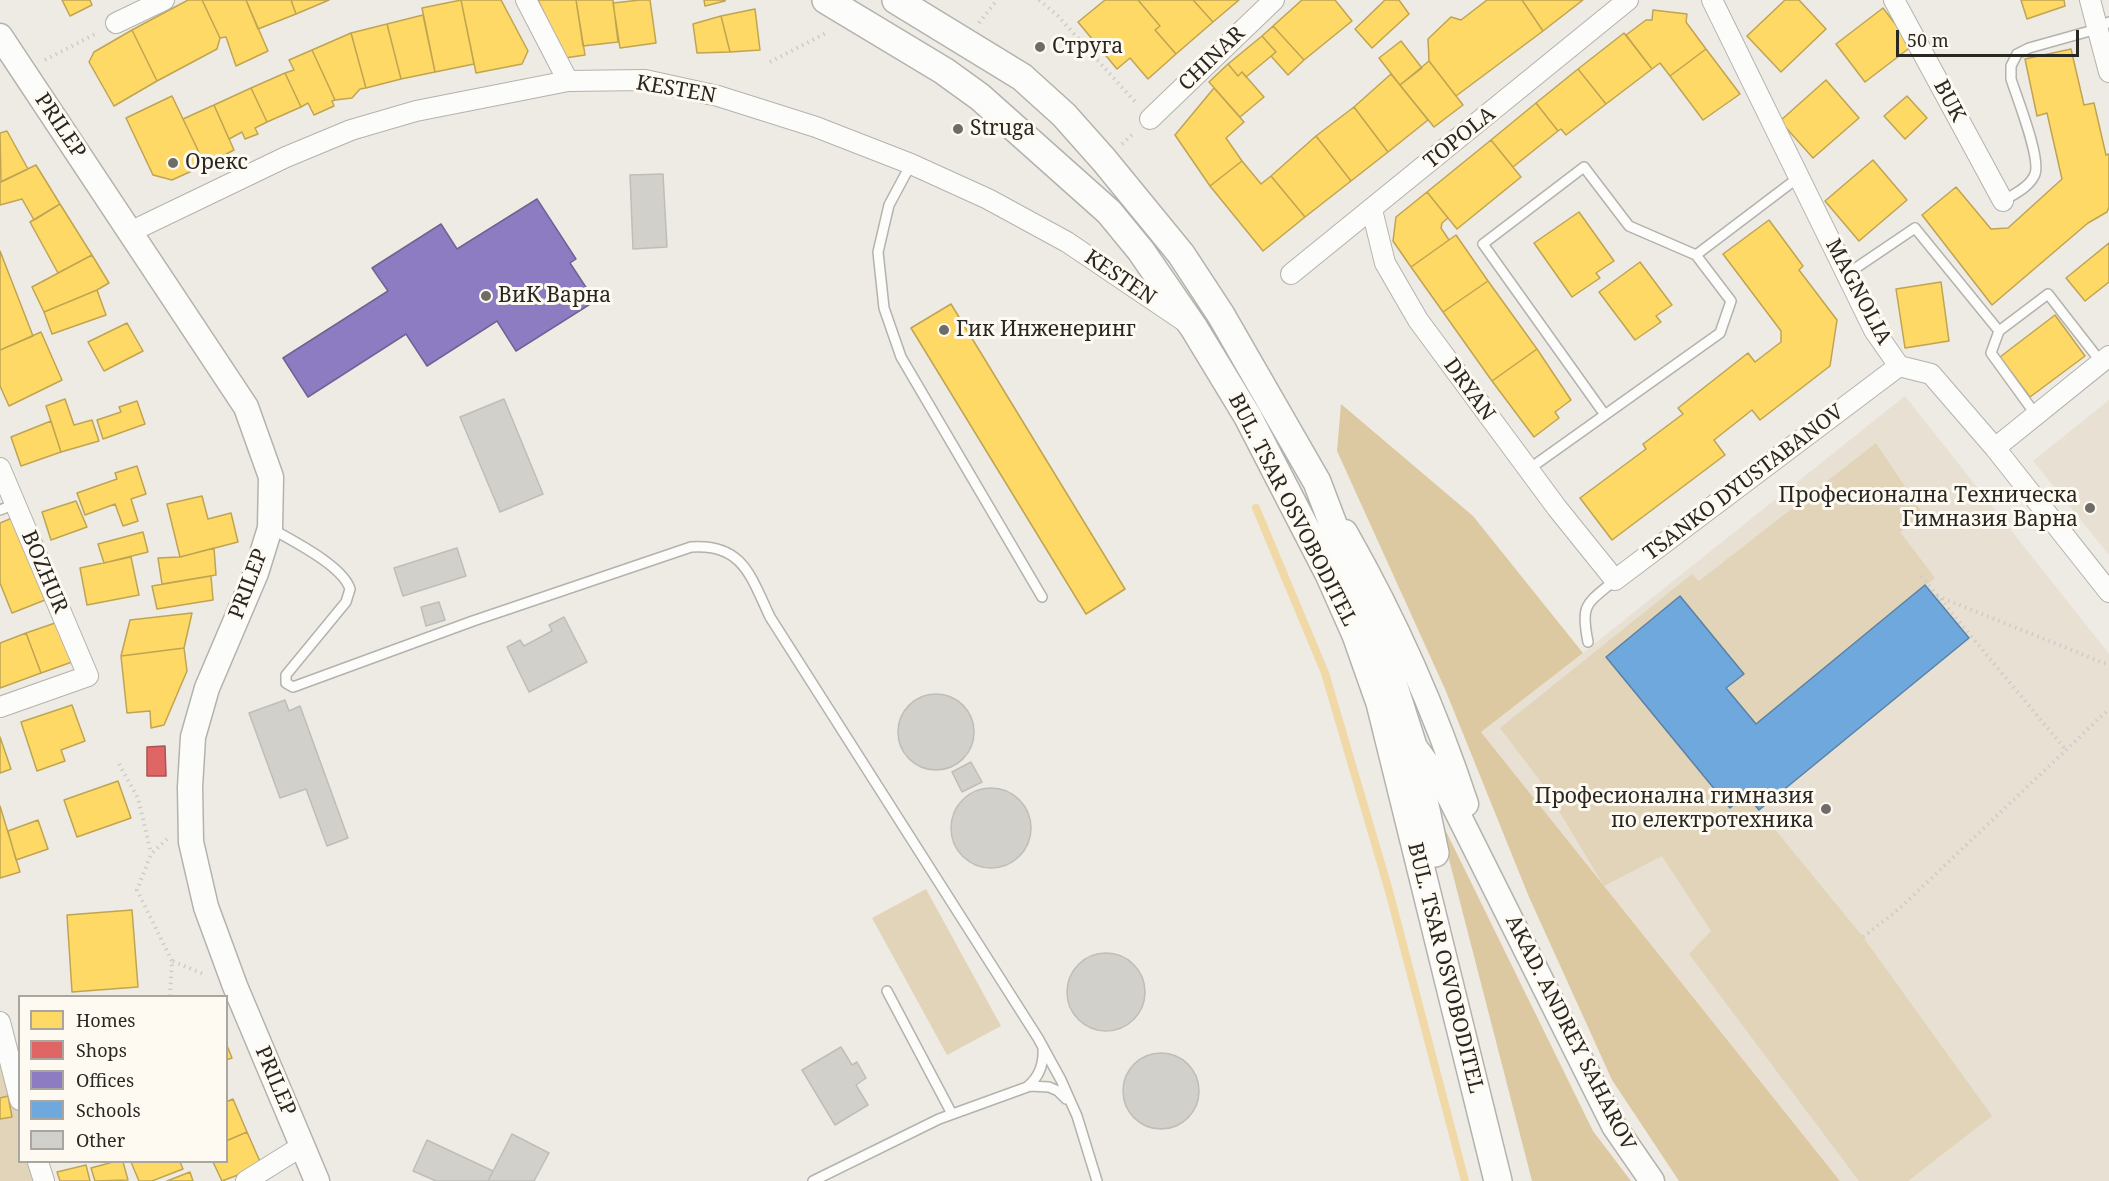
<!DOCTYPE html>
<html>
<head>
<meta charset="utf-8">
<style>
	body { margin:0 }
	#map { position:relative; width:2109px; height:1181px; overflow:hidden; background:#eeebe4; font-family:"Noto Serif",serif }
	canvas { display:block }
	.legend { position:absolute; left:18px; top:995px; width:210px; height:168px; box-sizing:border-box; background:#fefaf2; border:2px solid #a9a69f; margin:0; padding:8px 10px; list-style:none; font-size:18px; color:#292722 }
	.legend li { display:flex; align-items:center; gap:12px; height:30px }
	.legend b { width:30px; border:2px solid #a9a69f }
	.scale { position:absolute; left:1896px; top:30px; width:183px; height:27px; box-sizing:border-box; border:3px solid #292722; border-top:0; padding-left:8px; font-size:18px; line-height:21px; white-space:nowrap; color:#292722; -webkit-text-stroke:4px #fefaf2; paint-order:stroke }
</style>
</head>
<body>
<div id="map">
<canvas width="2109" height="1181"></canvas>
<ul class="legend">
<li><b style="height:16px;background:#ffd966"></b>Homes</li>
<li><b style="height:16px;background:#e06666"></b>Shops</li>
<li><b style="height:16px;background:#8e7cc3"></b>Offices</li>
<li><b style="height:16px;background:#6fa8dc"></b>Schools</li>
<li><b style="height:16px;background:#d2d0ca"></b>Other</li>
</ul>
<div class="scale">50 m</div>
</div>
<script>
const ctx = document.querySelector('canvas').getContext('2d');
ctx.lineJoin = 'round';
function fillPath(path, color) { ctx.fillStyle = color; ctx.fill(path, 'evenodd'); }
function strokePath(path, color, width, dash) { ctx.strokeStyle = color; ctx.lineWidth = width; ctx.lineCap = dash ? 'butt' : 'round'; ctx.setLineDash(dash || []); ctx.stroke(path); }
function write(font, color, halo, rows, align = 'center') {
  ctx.font = font + ' "Noto Serif",serif'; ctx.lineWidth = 6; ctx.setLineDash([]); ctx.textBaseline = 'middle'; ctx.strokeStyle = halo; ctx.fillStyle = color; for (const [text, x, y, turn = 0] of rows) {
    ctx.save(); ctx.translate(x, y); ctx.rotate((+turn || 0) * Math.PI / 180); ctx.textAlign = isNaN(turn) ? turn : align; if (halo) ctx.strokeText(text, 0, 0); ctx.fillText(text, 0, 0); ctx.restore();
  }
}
fillPath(new Path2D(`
	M1905,396l204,258v527h-269l-359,-449 102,-79z
	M2109,400v155l-76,-94z`), '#e8e0d2');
fillPath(new Path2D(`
	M1876,443l47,71 -23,18 35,46 -179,146 -30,-36 18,-15 -64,-77 -74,61 123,150 17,-13 117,143 129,179 -84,65h-49l-170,-227 22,-23 -49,-75 -58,30 -60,-100 -44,-58 192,-154 7,7z
	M926,889l75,137 -54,29 -75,-137z
	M0,1022l19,78 1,62h18l6,19h-44z`), '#e2d4b8');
fillPath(new Path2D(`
	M1341,404l132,112 110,137 -102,79 359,449h-161l-67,-101 -83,-183 -84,-208 -108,-238z
	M1437,813l156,318 38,50h-99z`), '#dcc9a1');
const homes = new Path2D(`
	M62,0h28l2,5 -22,11z
	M188,0h14l18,38 -3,11 -60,32 -25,-51z
	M202,0h44l22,51 -32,15 -10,-29 -6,1z
	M246,0h45l5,14 -38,15z
	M291,0h38l-33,14z
	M461,0h40l27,51 -6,13 -46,9z
	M461,0l13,64 -39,8 -13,-64z
	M538,0h38l9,55 -20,3z
	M576,0h37l5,42 -35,4z
	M640,0h10l6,43 -36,5 -7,-45z
	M704,0h21v1l-20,5z
	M1105,0h33l22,26 -5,4 21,24 -28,25 -18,-21 -13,11 -39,-47z
	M1138,0h55l20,22 -37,32 -21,-24 5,-4z
	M1193,0h46l-26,22z
	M1302,0h33l17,21 -48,39 -31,-34z
	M1385,0h14l10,14 -37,34 -17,-19z
	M1487,0h35l21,31 -87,65 -27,-35 -1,-22 23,-22 10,3z
	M1522,0h61l-40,31z
	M1785,0h14l27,29 -45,43 -34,-36z
	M2021,0h43l1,6 -38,13z
	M1883,8l29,38 -47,36 -29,-38z
	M755,9l5,41 -30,2 -9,-36z
	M1653,10l34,4 -1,8 20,27 -36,27 -10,-13 -8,6 -26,-34 20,-15h6z
	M423,15l12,57 -34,7 -14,-55z
	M721,16l9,36 -33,1 -4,-29z
	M387,24l14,55 -35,9 -15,-55z
	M1273,26l31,34 -16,15 -17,-19 5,-4 -14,-16z
	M132,30l25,51 -43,25 -25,-44 5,-10z
	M351,33l15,55 -6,1 -8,9 -17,2 -23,-50z
	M1624,33l28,36 -46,35 -28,-35z
	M1262,36l14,16 -30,25 -4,-5 -4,4 -10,-12z
	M1401,41l21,27 -22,17 -21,-27z
	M1706,49l34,45 -37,26 -33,-44z
	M2071,49l13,56 10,-2 12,52 3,-1v53l-2,5 -19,11 -96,82 -70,-90 34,-28 35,42 17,-1 54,-49 -15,-66 -10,3 -12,-57z
	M312,50l23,50 -3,1 2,5 -20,9 -6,-12 -7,4 -16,-34 9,-3 -5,-10z
	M1429,61l34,44 -29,22 -34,-42z
	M1228,64l10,12 4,-4 22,25 -24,20 -31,-35z
	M1578,69l28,35 -40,31 -5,-6 -3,2 -22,-28z
	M285,73l16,34 -34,15 -16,-34z
	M1391,74l37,46 -40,32 -34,-45z
	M1826,80l33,38 -46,40 -33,-37z
	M251,88l16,34 -12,6 3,6 -13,5 -3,-7 -13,7 -15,-34z
	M1214,88l30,34 -18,16 16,23 -32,25 -35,-51z
	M172,96l33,69 -33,15 -19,-5 -27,-57z
	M1907,96l20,22 -22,21 -21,-23z
	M1536,103l22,28 -45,36 -22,-27z
	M214,105l20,45 -29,15 -22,-46z
	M1354,107l34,45 -37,29 -35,-45z
	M7,131l21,38 -27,13 -1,-49z
	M1316,136l35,45 -46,36 -34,-41z
	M1491,140l30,37 -64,52 -30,-37z
	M1873,160l34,40 -48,41 -34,-40z
	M1242,161l19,23 10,-8 34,41 -42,34 -53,-65z
	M36,165l24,39 -26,16 -12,-21 -22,6v-23z
	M1427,192l21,26 -6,5 -1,5 8,12 -38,27 -18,-26 3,-24z
	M60,204l32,51 -34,18 -28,-51z
	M1579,212l35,49 -18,12 4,5 -28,19 -38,-54z
	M1769,220l34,46 -4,4 38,50 -7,46 -70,54 -8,-10 -38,30 11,15 -113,85 -32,-42 66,-49 -3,-5 40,-30 -5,-6 70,-55 7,9 26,-20v-11l-58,-77z
	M1456,235l32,46 -45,31 -32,-45z
	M2109,243v39l-24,19 -19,-23z
	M0,251l33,85 -33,14z
	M92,255l17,28 -12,7 -53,22 -12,-25z
	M1640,262l32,43 -16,11 5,6 -26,18 -36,-48z
	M1488,281l49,68 -45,32 -49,-69z
	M1941,282l8,59 -44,7 -9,-59z
	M97,290l9,25 -54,19 -8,-22z
	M951,304l174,285 -39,25 -175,-286z
	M2055,315l30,41 -55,41 -30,-40z
	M127,323l16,28 -39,20 -16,-29z
	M41,332l21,48 -53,26 -9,-20v-36z
	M1537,349l34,51 -16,12 4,6 -25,19 -42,-56z
	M65,399l9,26 18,-5 7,21 -38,11 -15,-46z
	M137,401l8,23 -42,15 -6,-19 24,-8 -2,-5z
	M51,421l10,31 -40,14 -10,-29z
	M137,466l9,28 -15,5 7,22 -15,5 -8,-22 -30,11 -8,-22 40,-14 -2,-6z
	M202,496l6,23 23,-6 7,29 -58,15 -13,-53z
	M76,501l11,26 -36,13 -9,-28z
	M12,518l33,82 -33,13 -12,-30v-60z
	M143,532l5,20 -44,11 -6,-19z
	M214,548l2,27 -54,9 -4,-26 22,-1z
	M131,557l8,38 -52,10 -7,-37z
	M211,576l2,24 -56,9 -5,-23z
	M192,613l-8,35 -63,8 9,-36z
	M58,622l14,40 -31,11 -15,-40z
	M26,633l15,40 -41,15v-45z
	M184,648l3,23 -23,54 -13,3 -1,-17 -23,2 -6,-57z
	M72,705l13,36 -24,9 4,11 -28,10 -16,-49z
	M0,737l11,32 -11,4z
	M118,781l13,37 -54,19 -13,-37z
	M0,806l20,66 -20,6z
	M38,820l10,29 -32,11 -8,-29z
	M132,910l6,77 -66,5 -5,-77z
	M226,1043l6,15 -6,2z
	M8,1096l4,21 -12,2v-21z
	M233,1099l14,33 -21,9v-39z
	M247,1132l15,34 -40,15 -9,-19h13v-21z
	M113,1162h10l5,18 -33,1 -4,-13z
	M131,1162h49l3,7 -31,12h-13z
	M86,1165l4,16h-30l-3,-9z
	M190,1172l3,9h-26z`);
fillPath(homes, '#ffd966');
strokePath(homes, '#bfa452', 1.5);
const shops = new Path2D(`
	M165,746l1,30h-19v-29z`);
fillPath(shops, '#e06666');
strokePath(shops, '#a95352', 1.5);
const offices = new Path2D(`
	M537,199l39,60 -6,4 25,38 -79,50 -19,-30 -70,45 -21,-32 -98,63 -25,-39 105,-67 -16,-23 69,-44 16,25z`);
fillPath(offices, '#8e7cc3');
strokePath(offices, '#706293', 1.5);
const schools = new Path2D(`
	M1925,585l44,53 -210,172 -13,-16 -16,14 -124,-151 74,-61 64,78 -18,14 30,36z`);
fillPath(schools, '#6fa8dc');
strokePath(schools, '#5a81a4', 1.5);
strokePath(new Path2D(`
	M1256,508l69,165 64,218 76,290`), '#f0d8a7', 8);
const building = new Path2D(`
	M663,174l4,73 -34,2 -3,-74z
	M504,399l39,95 -43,18 -40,-95z
	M457,548l9,28 -63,20 -9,-28z
	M439,602l6,18 -19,6 -5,-19z
	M564,617l23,45 -58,30 -22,-45 13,-7 4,6 28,-15 -3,-6z
	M898 732a38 38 0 1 1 76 0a38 38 0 1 1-76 0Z
	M285,700l4,11 11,-5 48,132 -21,8 -21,-57 -26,9 -31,-85z
	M971,762l11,20 -20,10 -10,-20z
	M951 828a40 40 0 1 1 80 0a40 40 0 1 1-80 0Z
	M1067 992a39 39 0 1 1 78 0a39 39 0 1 1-78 0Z
	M841,1047l11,18 5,-3 9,16 -10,7 12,20 -33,20 -33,-55z
	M1123 1091a38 38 0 1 1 76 0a38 38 0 1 1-76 0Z
	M512,1134l37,19 -15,28h-46z
	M427,1140l66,31 -5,10h-52l-23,-10z`);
fillPath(building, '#d2d0ca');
strokePath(building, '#c0bdb8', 1.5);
const service = new Path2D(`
	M911,164l-22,41 -11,47 6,56 17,49 141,240
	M2003,201c11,-7 27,-14 32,-27 6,-16 -18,-76 -24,-95v-13l6,-12 12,-6 68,-19 12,-7
	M1847,274l68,-46 84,103 -8,22 45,62
	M1999,331l49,-37 53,68
	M1605,415l-122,-171 101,-77 45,59 67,29 103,-78
	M1529,469l191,-136 11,-32 -35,-46
	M0,510l15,-6
	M272,529c21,12 71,37 78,60l-4,13 -60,73v8l7,4 180,-66 218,-74c52,-4 60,30 79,70l268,421 23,42 16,36 20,65
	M1588,642c-8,-39 -1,-38 27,-62
	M887,991l65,123
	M1028,1086c12,-10 16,-22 15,-38
	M813,1181l126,-62 91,-33 19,1 9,4 8,8`);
const minor = new Path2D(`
	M526,0l42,81
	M1712,0l162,330 25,36 32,8 64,74 114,144
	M1894,0l109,201
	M2090,0l19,72
	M116,23l48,-23
	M1150,119l124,-119
	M1372,210l13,53 33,57 139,188 58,72 284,-214
	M130,232l156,-75 65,-27 65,-19 152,-30 77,-1 73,16 98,31 95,37 77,35 79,43 117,79
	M1291,274l337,-274
	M1995,448l114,-92
	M0,468l88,208 -88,31
	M0,1022l20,78
	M38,1162l6,19
	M246,1181l56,-35`);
const tertiary = new Path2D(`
	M0,36l246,371 25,70 -1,51 -14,45 -49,115 -14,49 -3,50 1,55 15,65 29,79 82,195
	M1345,532c49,86 90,178 121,272
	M1411,742l34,46 169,338 38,55`);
const secondary = new Path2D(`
	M826,0l118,71 36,26 129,115 32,39 53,77 54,89 81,157 27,61 24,68 118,478
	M896,0l126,77 42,38 40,45 77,94 40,61 96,167 73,192 22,69 23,110`);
strokePath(service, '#b4b2ac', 12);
strokePath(minor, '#b4b2ac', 22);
strokePath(tertiary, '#b4b2ac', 27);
strokePath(secondary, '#b4b2ac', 30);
strokePath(new Path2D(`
	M1039,0l19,16 79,88
	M979,23l18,-23
	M45,60l52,-27
	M770,62l58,-30
	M1122,144l12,-11
	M1921,576l145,174
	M1937,596l172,69
	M119,764l19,34 13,55
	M167,839l-16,15 -14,36 35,71
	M1863,937l36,-28 210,-200
	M170,996l2,-35 34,14`), '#cdccca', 4, [1.5, 4.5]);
strokePath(service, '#fcfcfb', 9);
strokePath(minor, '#fcfcfb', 20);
strokePath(tertiary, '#fcfcfb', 24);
strokePath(secondary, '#fcfcfb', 27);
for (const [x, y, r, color] of [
	[1040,47,6,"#6e6c66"],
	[958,129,6,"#6e6c66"],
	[173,163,6,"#6e6c66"],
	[486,296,6,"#6e6c66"],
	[944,330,6,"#6e6c66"],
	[2090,508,6,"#6e6c66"],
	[1826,809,6,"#6e6c66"]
]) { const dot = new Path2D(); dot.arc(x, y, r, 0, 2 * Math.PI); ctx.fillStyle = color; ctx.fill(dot); strokePath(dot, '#fefaf2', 2); }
write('21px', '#292722', '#fefaf2', [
	["Струга",1052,47],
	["Struga",970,129],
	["Орекс",185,163],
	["ВиК Варна",498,296],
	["Гик Инженеринг",956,330],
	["Професионална Техническа",2078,496,"right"],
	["Гимназия Варна",2078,520,"right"],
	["Професионална гимназия",1814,797,"right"],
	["по електротехника",1814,821,"right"]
], 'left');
write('21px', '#292722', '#fefaf2', [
	["CHINAR",1212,59,-44],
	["KESTEN",676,90,10],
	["BUK",1949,101,62],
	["PRILEP",60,126,56],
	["TOPOLA",1460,138,-39],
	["KESTEN",1120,278,34],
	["MAGNOLIA",1858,292,62],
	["DRYAN",1469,390,54],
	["TSANKO DYUSTABANOV",1744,483,-37],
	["BUL. TSAR OSVOBODITEL",1292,510,63],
	["BOZHUR",44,572,67],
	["PRILEP",249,584,-69],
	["BUL. TSAR OSVOBODITEL",1445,968,76],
	["AKAD. ANDREY SAHAROV",1570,1033,63],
	["PRILEP",275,1081,67]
]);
</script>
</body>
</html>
